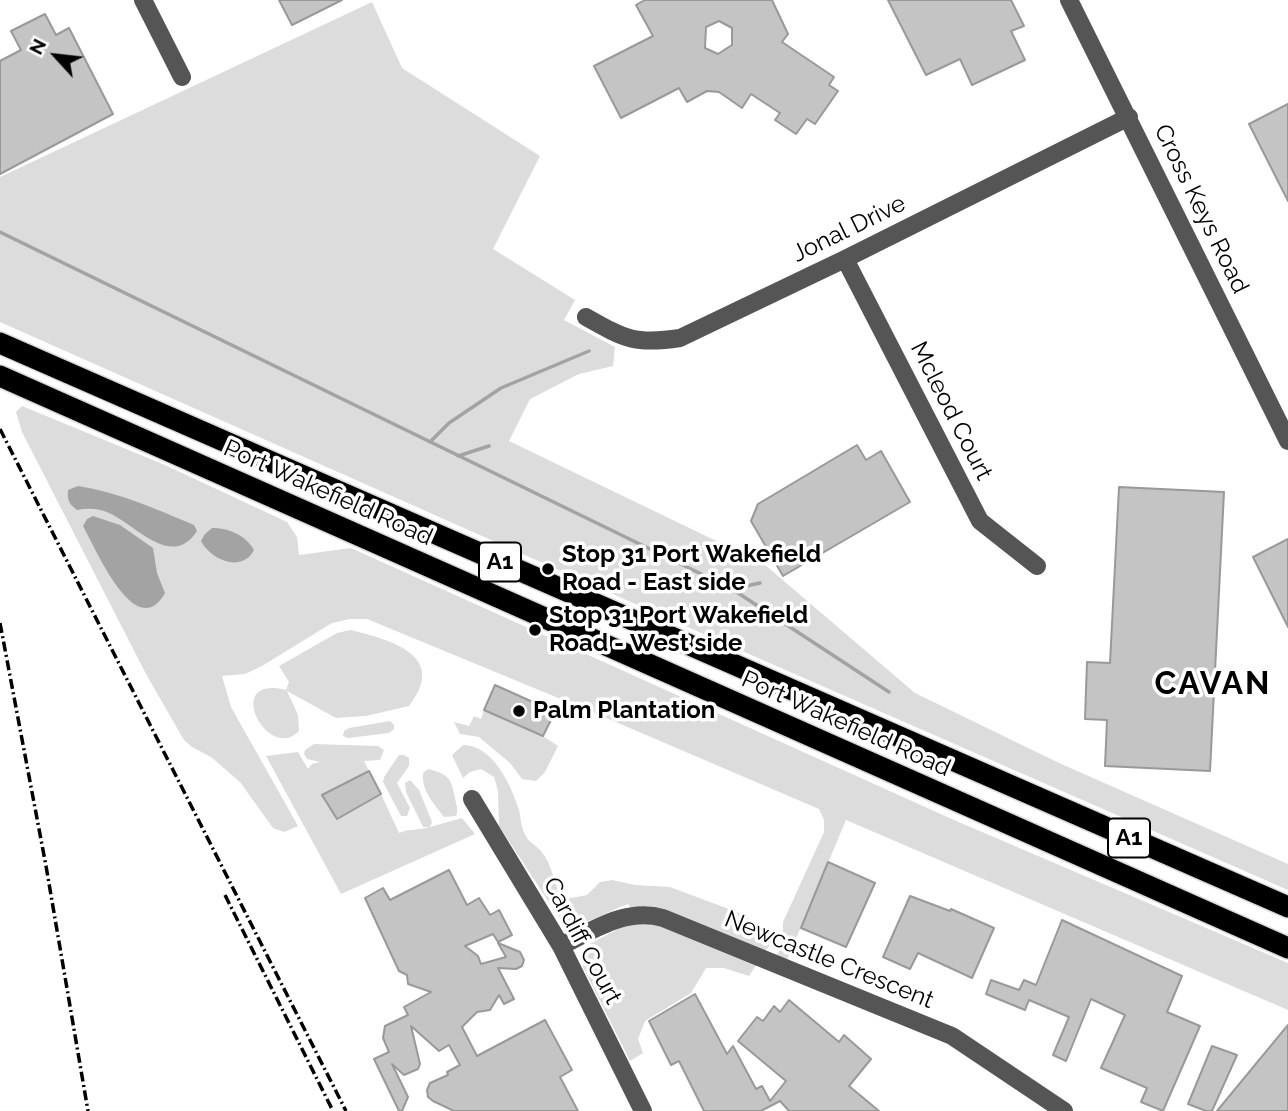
<!DOCTYPE html>
<style>
body{margin:0}
#map{position:relative;width:1288px;height:1111px;overflow:hidden;background:#fff;font-family:Raleway,sans-serif}
canvas{display:block}
.north{position:absolute;left:21px;top:21px;width:70px;height:70px;-webkit-text-stroke:5px #fff;paint-order:stroke;rotate:297deg;font-size:19px;font-weight:700;line-height:28px;text-align:center;color:#000}
.north::after{content:'';display:block;margin:auto;width:24px;height:32px;background:#000;clip-path:polygon(50% 0,100% 100%,50% 72%,0 100%)}
</style>
<div id="map">
<canvas width="1288" height="1111"></canvas>
<div class="north">N</div>
</div>
<script>
const g = document.querySelector('canvas').getContext('2d');
g.lineJoin = 'round';
function paint(path, color) {
  g.fillStyle = color;
  g.fill(path, 'evenodd');
}
function strokePath(path, color, width, dash) {
  g.strokeStyle = color;
  g.lineWidth = width;
  g.lineCap = dash ? 'butt' : 'round';
  g.setLineDash(dash || []);
  g.stroke(path);
}
function label(font, color, halo, rows, align = 'center') {
  g.font = font + ' Raleway,sans-serif';
  g.lineWidth = 7;
  g.setLineDash([]);
  g.textBaseline = 'middle';
  g.strokeStyle = halo;
  g.fillStyle = color;
  for (const [text, x, y, turn = 0] of rows) {
    g.save();
    g.translate(x, y);
    g.rotate((+turn || 0) * Math.PI / 180);
    g.textAlign = isNaN(turn) ? turn : align;
    if (halo) g.strokeText(text, 0, 0);
    g.fillText(text, 0, 0);
    g.restore();
  }
}
const green = new Path2D(`
 M372,2L402,68L540,156L493,249L575,300L564,320L615,347L613,366L579,374L530,399L509,441L764,564L915,693L1059,763L1288,864V890L660,615L0,322V177Z
 M22,406L165,465L287,522L297,537L299,555L351,548L954,820L1288,963V1010L846,820L784,967L774,963L783,942V922L824,832V820L819,809L597,714L367,619H350L332,623L262,666L245,674L222,676L231,707L298,826L284,832L273,828L240,782L211,757L192,747L184,740L146,674L22,432L16,412Z
 M351,630C390,640 449,655 409,706L366,716L336,718L287,691L298,715L299,731C268,764 221,674 286,690L289,682L279,666L337,633Z
 M484,710L543,736L558,746L545,772L536,781L522,779L510,763L479,737L460,734L454,722L469,726L474,716L481,719Z
 M390,721L394,725V729L389,733L348,738L343,736L344,731L349,728Z
 M314,744L378,746L384,750L380,760L364,761L369,771L323,795L337,819L381,794L399,833C409,828 418,831 429,827H423L406,792L405,783L410,780L419,790L432,822L430,827L462,818L475,834L341,894L266,756L298,752L308,769L312,764L320,762L307,759L304,754L305,750Z
 M463,745C493,745 511,785 519,810C521,819 521,828 526,836C529,843 536,845 541,851C552,864 553,880 560,895L571,898L587,895L600,882L612,880L635,885L670,887L742,914L768,931L769,946L749,976L724,968H706L691,993L645,1021L638,1039L643,1053L630,1061L583,967L584,952L590,944L633,921L629,904C603,911 585,933 558,916L499,826L498,791L494,777L481,769L470,772L463,778L452,755Z
 M399,755H404L409,758V766L397,783L410,808L407,816H401L383,782L384,777Z
 M428,769C449,775 451,777 455,798C456,806 459,808 456,816L444,817C434,804 421,790 423,773Z`);
const water = new Path2D(`
 M78,486C118,492 156,509 194,525L197,531C172,570 136,525 109,513C98,508 88,508 77,510C69,504 67,500 68,490Z
 M93,516L120,525L153,548L157,573L165,593C136,645 95,547 83,526L87,519Z
 M212,528C228,528 246,535 254,550C252,553 250,557 246,559C231,569 208,555 201,541L205,534Z`);
const stream = new Path2D(`
 M0,232L732,589L889,692
 M430,442L449,423L501,388L589,351
 M458,456L489,446
 M732,589L760,583`);
const building = new Path2D(`
 M279,0H342L292,25Z
 M645,0H772L788,34L782,42L834,77L829,85L838,91L815,124L807,119L796,134L775,120L780,113L751,94L742,108L719,92L707,91L687,102L679,88L621,118L594,66L653,36L636,5ZM719,21L732,28V45L718,54L705,48L706,27Z
 M888,0H1011L1024,26L1011,31L1025,60L972,85L960,59L926,75Z
 M45,14L56,35L69,28L113,114L0,174V61L21,50L11,31Z
 M1288,104V201L1249,124Z
 M857,445L866,460L881,451L910,502L783,576L751,521L758,504Z
 M1119,487L1224,492L1210,771L1105,766L1107,720L1085,719L1087,662L1110,663Z
 M1288,539V627L1253,557Z
 M495,685L555,712L543,736L484,710Z
 M369,771L381,794L337,819L322,795Z
 M828,862L875,883L846,947L801,928Z
 M449,870L467,905L479,898L490,915L499,910L512,935L498,942L493,934L465,946L478,956L481,964L506,957L498,943L520,952L524,960L522,966L516,969L498,968L514,999L504,1004L499,995L490,1010L477,1012L462,1027L477,1056L545,1020L572,1070L560,1077L578,1111H454L433,1101L428,1097L427,1090L430,1083L448,1075L447,1072L460,1065L449,1045L439,1051L411,1026L420,1064L418,1069L404,1075L392,1064L408,1097L402,1111H399L374,1059L389,1052L383,1038L385,1026L408,1015L404,1007L431,992L408,984L407,975L399,971L365,898L383,888L390,900Z
 M910,896L950,911L951,909L994,928L972,978L918,953L910,969L883,957Z
 M1062,920L1182,976L1167,1012L1200,1026L1163,1111L1141,1102L1147,1088L1101,1068L1125,1015L1091,999L1066,1061L1053,1055L1069,1017L1029,1000L1025,1010L986,994L991,980L1019,990L1024,980L1036,985Z
 M695,994L727,1054L733,1046L756,1089L762,1086L770,1101L786,1081L738,1041L757,1017L763,1021L774,1006L780,1012L789,1000L839,1042L844,1035L871,1059L849,1086L879,1111H789L780,1101L761,1111H704L679,1061L671,1065L649,1021Z
 M1288,1025V1111H1217Z
 M1212,1046L1237,1055L1212,1111H1206L1188,1104Z`);
const minor = new Path2D(`
 M143,0L182,77
 M1069,0L1288,441
 M845,259L980,521L1037,566
 M586,317C625,339 635,345 680,338L845,259L1129,117
 M472,799L561,946L643,1111
 M561,946C593,930 627,907 663,918L952,1036L1064,1111`);
const highway = new Path2D(`
 M0,343L1288,907
 M0,376L1288,948`);
const rail = new Path2D(`
 M0,429L346,1111
 M0,623L46,866L88,1111
 M225,895L333,1111`);
const markers = [
 [548,569,7,"#000"],
 [535,630,7,"#000"],
 [519,711,7,"#000"]
];
const shields = [
 [500,562,42],
 [1129,838,42]
];
const shieldNames = [
 ["A1",500,562],
 ["A1",1129,838]
];
const streetNames = [
 ["Cross Keys Road",1201,209,64],
 ["Jonal Drive",849,229,-26],
 ["Mcleod Court",951,411,63],
 ["Port Wakefield Road",328,493,24],
 ["Port Wakefield Road",846,724,24],
 ["Cardiff Court",582,941,62],
 ["Newcastle Crescent",829,960,22]
];
const poiNames = [
 ["Stop 31 Port Wakefield",562,555],
 ["Road - East side",562,583],
 ["Stop 31 Port Wakefield",549,616],
 ["Road - West side",549,644],
 ["Palm Plantation",533,711]
];
const districtNames = [
 ["CAVAN",1213,684]
];
paint(green, '#dcdcdc');
paint(water, '#a3a3a3');
strokePath(stream, '#a3a3a3', 3.5);
paint(building, '#c4c4c4');
strokePath(building, '#999', 2);
strokePath(highway, '#dbdbdb', 24);
strokePath(minor, '#555', 18);
strokePath(highway, '#000', 21);
strokePath(rail, '#000', 3.5, [10, 3.5, 2, 3.5]);
for (const [x, y, r, color] of markers) {
  const dot = new Path2D();
  dot.arc(x, y, r, 0, 2 * Math.PI);
  g.fillStyle = color;
  g.fill(dot);
  strokePath(dot, '#fff', 2.5);
}
for (const [x, y, w] of shields) {
  const box = new Path2D();
  box.roundRect(x - w / 2, y - 19.5, w, 39, 5);
  g.fillStyle = '#fff';
  g.fill(box);
  strokePath(box, '#000', 2);
}
label('bold 23px', '#000', null, shieldNames);
label('24px', '#000', '#fff', streetNames);
label('bold 24px', '#000', '#fff', poiNames, 'left');
g.letterSpacing = '2px';
label('bold 32px', '#000', '#fff', districtNames);
g.letterSpacing = '0px';
</script>
